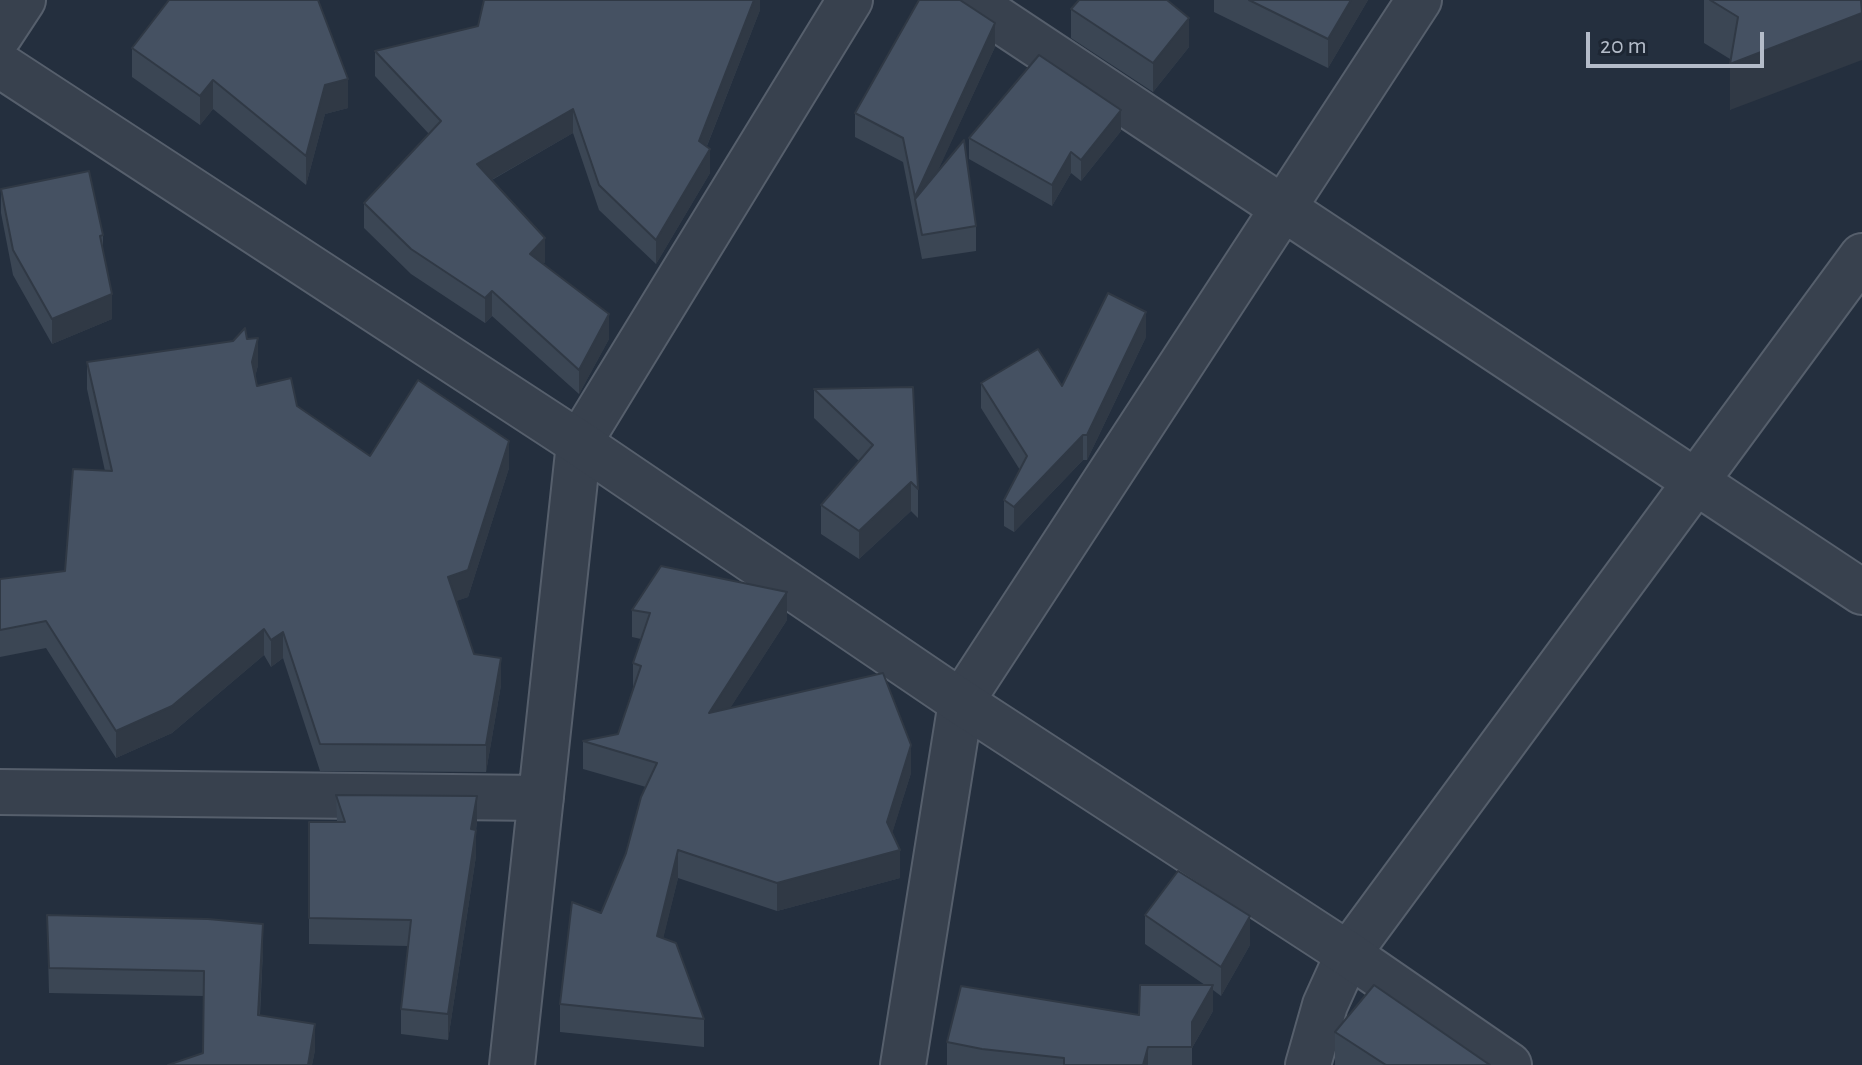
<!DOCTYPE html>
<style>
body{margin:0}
#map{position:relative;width:1862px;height:1065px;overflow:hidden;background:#242f3e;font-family:"Alegreya Sans",sans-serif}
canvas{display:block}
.scale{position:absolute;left:1586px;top:32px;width:178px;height:36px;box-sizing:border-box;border:4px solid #b4bcc9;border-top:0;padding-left:10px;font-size:24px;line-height:28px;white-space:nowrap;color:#b4bcc9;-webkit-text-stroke:6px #1d2633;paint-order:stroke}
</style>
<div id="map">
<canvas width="1862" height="1065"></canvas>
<div class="scale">20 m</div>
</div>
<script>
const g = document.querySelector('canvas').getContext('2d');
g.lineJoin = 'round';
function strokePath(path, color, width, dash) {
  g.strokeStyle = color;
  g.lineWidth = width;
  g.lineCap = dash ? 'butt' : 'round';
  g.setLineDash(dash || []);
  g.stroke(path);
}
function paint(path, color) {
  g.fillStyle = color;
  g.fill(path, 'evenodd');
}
const minor = new Path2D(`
 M969,0L1862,592
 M0,792L541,798
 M512,1065L579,443L850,0
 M903,1065L961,702L1419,0
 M1308,1065L1325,1005L1348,954L1862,256`);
const tertiary = new Path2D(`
 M0,35L23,0
 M0,65L579,443L961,702L1348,954L1509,1065`);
const wall = new Path2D(`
 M760,0V10L707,146L710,173L656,264L599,210L573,133L492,180L545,262L543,264L609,339L579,394L492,316L485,323L411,274L364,228V203L429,134L375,76V51L478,26Z
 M1214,0H1368L1328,68L1214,12Z
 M1704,0H1861L1730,110V59L1704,43Z
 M1071,9L1189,47L1153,92L1071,38Z
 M995,47L937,172L976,226V251L922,259L903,162L855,137V113Z
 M132,48L348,108L325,114L306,185L213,109L200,125L132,77Z
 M1121,131L1081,181L1071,173L1052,206L969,159V138Z
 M1,189L103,235V251L112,319L52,344L13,275L1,213Z
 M1146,337L1087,460H1083L1014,532L1004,526V500L1020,470L981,408V383L1062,386Z
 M247,339L258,365L255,377L257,386L297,406L370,456L509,468L468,597L456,601L474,654L501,685L486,772L320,771L283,658L271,667L264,655L172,733L116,758L46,648L0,657V579L65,571L105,471L87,389V362Z
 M814,389L918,489V518L911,511L859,559L821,534V505L859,461L814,418Z
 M632,610L787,620L730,708L911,773L892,833L900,878L777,911L678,878L663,938L704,1019V1047L560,1032V1004L601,913L626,853L646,787L583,769V741L618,734L633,688V663L641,639L632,637Z
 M336,795L477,822L476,830V856L448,1040L401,1034V1009L408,946L309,944V822H337Z
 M47,915L263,950L260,1015L315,1050L312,1065H168L203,1053L204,996L49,993Z
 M1145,915L1250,945L1221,996L1213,990V1011L1192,1048V1065H947V1042L1139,1015L1205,985L1145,944Z
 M1335,1032L1490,1065H1335Z`);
const shadedWall = new Path2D(`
 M754,0H760V10L699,166V141Z
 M1351,0H1368L1328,68V39Z
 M1862,13V60L1730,110V64Z
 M1189,18V47L1153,92V63Z
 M995,23V47L918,214L915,199V222V197Z
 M348,79V108L325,114L306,185V156L325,85Z
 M213,80V109L200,125V96Z
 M573,109V133L477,188V164Z
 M1121,110V131L1081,181V160Z
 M710,149V173L656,264V240Z
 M1071,152V173L1052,206V185Z
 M545,238V262L530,278V254Z
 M492,291V316L485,323V298Z
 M112,294V319L52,344V319Z
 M1146,312V337L1087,460V435Z
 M609,314V339L579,394V370Z
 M258,338V365L252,389V362Z
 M1083,435V460L1014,532V507Z
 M509,441V468L468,597L448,604V577Z
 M911,482V511L859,559V531Z
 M787,592V620L709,741V713Z
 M264,629V655L172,733L116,758V731Z
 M283,632V658L271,667V640Z
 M501,658V685L486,772V745Z
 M911,745V773L887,850V822Z
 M477,796V822L471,855V829Z
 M476,830V856L448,1040V1014Z
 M678,850V878L657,964V936Z
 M900,850V878L777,911V883Z
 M1250,916V945L1221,996V967Z
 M263,924V950L258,1040V1015Z
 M1213,985V1011L1192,1048V1065V1022Z
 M315,1024V1050L312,1065H308Z
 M1148,1047V1065H1143Z`);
const building = new Path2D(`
 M169,0H318L348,79L325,85L306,156L213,80L200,96L132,48Z
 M484,0H754L699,141L710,149L656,240L599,185L573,109L477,164L545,238L530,254L609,314L579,370L492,291L485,298L411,249L364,203L441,121L375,51L478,26Z
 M919,0H960L995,23L915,197L903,138L855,113Z
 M1079,0H1167L1189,18L1153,63L1071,9Z
 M1249,0H1351L1328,39Z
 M1710,0H1861L1862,13L1730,64L1738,17Z
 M1039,55L1121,110L1081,160L1071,152L1052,185L969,138Z
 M964,140L976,226L922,235L915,199Z
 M89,171L103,235L100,236L112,294L52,319L13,250L1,189Z
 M1108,293L1146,312L1087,435H1083L1014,507L1004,500L1027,456L981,383L1038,349L1062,386Z
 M245,328L247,339L258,338L252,362L257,386L291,378L297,406L370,456L418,380L509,441L468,570L448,577L474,654L501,658L486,745L320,744L283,632L271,640L264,629L172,706L116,731L46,621L0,630V579L65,571L73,469L112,471L87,362L233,341Z
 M913,387L918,489L911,482L859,531L821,505L873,445L814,389Z
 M661,566L787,592L709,713L883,673L911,745L887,822L900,850L777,883L678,850L657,936L676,943L704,1019L560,1004L572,902L601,913L626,853L641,797L657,763L583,741L618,734L641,666L633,663L650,613L632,610Z
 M336,795L477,796L471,829L476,830L448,1014L401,1009L411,920L309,918V822H345Z
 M1178,871L1250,916L1221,967L1145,915Z
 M47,915L208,919L263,924L258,1015L315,1024L308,1065H168L203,1053L204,971L49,968Z
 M1140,985H1213L1192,1022V1047H1148L1143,1065H1064V1058L982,1049L947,1042L961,986L1139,1015Z
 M1374,985L1490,1065H1386L1335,1032Z`);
strokePath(minor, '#565f6c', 48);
strokePath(tertiary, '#565f6c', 48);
strokePath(minor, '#38414e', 44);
strokePath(tertiary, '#38414e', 44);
paint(wall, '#3b4654');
paint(shadedWall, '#303945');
paint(building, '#455162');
strokePath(building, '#303945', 2);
</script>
